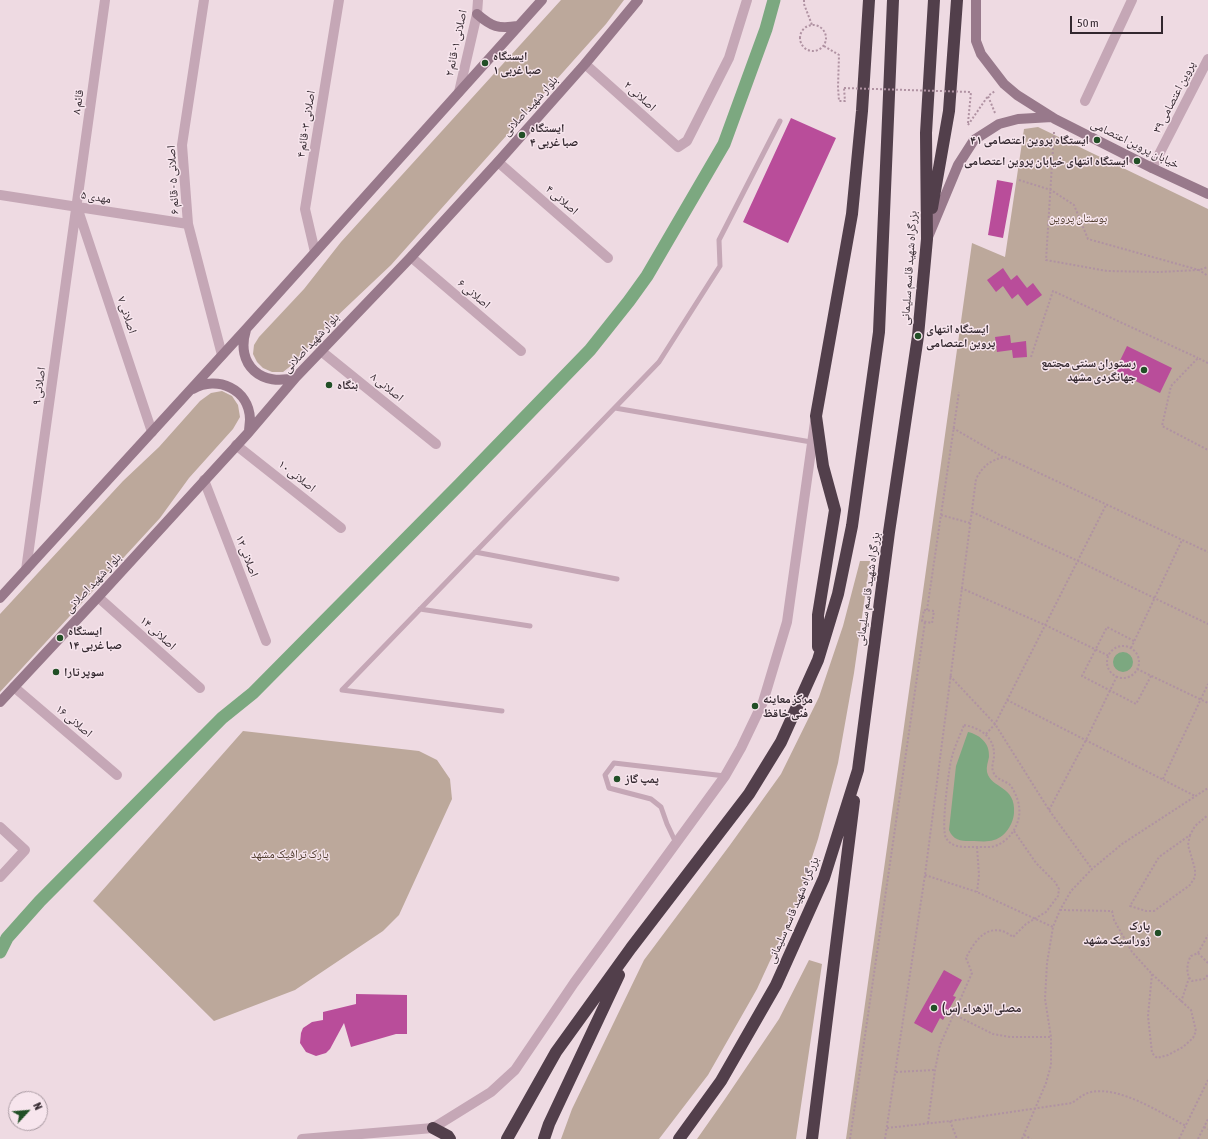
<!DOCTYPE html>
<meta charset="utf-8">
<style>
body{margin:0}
#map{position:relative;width:1208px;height:1139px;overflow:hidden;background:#eedae2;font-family:"Asap Condensed",sans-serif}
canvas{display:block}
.north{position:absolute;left:8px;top:1091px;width:40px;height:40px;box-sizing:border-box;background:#f7e5ed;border:1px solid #a899a1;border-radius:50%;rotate:64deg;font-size:11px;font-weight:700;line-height:16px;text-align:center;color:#32272e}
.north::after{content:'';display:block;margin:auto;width:14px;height:18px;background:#214f26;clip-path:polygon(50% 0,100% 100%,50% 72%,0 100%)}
.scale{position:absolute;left:1070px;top:16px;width:93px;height:18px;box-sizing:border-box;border:2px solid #32272e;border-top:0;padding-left:5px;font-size:12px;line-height:14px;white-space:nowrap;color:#32272e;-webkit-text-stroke:3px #f7e5ed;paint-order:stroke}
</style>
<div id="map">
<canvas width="1208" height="1139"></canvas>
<div class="north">N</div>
<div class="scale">50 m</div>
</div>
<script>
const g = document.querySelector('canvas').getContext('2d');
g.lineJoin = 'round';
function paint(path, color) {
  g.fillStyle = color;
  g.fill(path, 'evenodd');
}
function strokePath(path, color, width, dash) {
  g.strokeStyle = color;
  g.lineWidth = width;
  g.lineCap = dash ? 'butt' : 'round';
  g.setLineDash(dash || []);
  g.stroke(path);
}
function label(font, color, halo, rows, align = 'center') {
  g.font = font + ' "Asap Condensed","Noto Naskh Arabic",sans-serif';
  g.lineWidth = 3;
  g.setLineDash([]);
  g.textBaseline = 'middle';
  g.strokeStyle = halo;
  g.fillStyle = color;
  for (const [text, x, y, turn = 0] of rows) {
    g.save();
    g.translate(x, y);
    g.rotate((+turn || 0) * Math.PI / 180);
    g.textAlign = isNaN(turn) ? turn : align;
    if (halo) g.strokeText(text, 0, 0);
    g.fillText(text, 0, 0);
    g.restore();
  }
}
const green = new Path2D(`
 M561,0H624L606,24L391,265L335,318L292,365L283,372H272L263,368L257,362L253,354L254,345L259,337L304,289L341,242Z
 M1038,127L1208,209V1139H846L972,243L1005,257L1024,129Z
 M222,391L232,396L238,405L240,417L233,429L189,478L160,518L0,692V614L123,481L159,447L200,401L211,393Z
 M860,561H870L854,673L838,763L818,839L798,900L757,989L708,1075L659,1139H561L572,1109L644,960L730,845L781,774L819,697L843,626Z
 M243,731L419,751L437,760L450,779L452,799L399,915L383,931L295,990L214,1021L93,901Z
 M809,960L822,964L796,1139H697L725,1099L779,1019Z`);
const water = new Path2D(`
 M1113 662a10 10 0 1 1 20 0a10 10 0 1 1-20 0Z
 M968,732C980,735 990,743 989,757C988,762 986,767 987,772C991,789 1016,785 1014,813C1013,826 1003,840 989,841C984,842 979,841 974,841C963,841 954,842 949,830L956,766Z`);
const canal = new Path2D(`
 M0,952L7,938L40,901L222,718L253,693L460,484L590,350L629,301L647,276L724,144L766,29L774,0`);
const building = new Path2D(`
 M791,118L836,138L788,243L743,222Z
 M997,180L1013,183L1003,238L988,235Z
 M1003,268L1011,280L1017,275L1027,288L1033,283L1042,295L1027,306L1018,294L1012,299L1003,286L996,292L987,280Z
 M1010,335L1011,343L1026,341L1027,357L1013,358L1012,350L997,352L995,337Z
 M1127,346L1172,368L1160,393L1115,371Z
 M944,970L962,980L953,996L956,997L943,1020L940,1018L932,1033L914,1023Z
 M356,994L407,995V1034H396L351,1047L344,1023L330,1049L326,1053L316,1056L306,1052L300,1043L301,1033L303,1028L312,1022L323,1020V1012L356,1004Z`);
const path = new Path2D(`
 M804,0V4L812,25
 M800 38a13 13 0 1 1 26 0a13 13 0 1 1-26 0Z
 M824,46L839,55L838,87L839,101H845L844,88
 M995,113L988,96L995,91
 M968,123L971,92
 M968,125L988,96
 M1054,132L1046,260L1107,271L1159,272L1199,270L1208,267
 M1019,180L1051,190L1074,205L1088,239L1199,270L1208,276
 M1031,357L1053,291L1198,358
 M1208,363L1198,358L1171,386L1162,426L1208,450
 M953,428L1003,457
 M972,512L1078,561L1208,624
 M941,515L970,523
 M961,588L1045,625L1109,656
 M924,610L934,611L932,623L922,621Z
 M927,610L959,392
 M1134,641L1107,627L1082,676L1136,704L1151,676
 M1107 662a16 16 0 1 1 32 0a16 16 0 1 1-32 0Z
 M1131,648L1182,540
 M1137,669L1208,703
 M950,676L995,724L1049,810L1092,869
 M1007,700L1195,796
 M964,725C980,728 995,737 994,756C994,761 991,766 993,771C995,779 1003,780 1009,784C1014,789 1018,799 1019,806C1022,823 1009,844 991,847C985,847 979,847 973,847C963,847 952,848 946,838C941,829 948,778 950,766C952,752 959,738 964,725Z
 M986,734L995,724L1106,505
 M1163,779L1208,684
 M1049,810L1086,740L1117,676
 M1190,835L1188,845L1195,869V877L1190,885L1154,911H1146L1130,906L1159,857L1190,835L1195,826L1208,815
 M977,847L979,875L977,892
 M925,875L977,892L1053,927
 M1060,910L1112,911L1114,920L1132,952L1152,974L1191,1010L1196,1031L1193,1038L1183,1047L1168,1055L1157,1058L1152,1053L1148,1016L1152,974
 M1198,953L1208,935
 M1208,963L1198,953L1191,956C1187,962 1185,975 1192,981L1204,979L1208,975
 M1181,1002L1189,978
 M953,1014L993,1034L1010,1037H1051
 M896,1072L934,1070
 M950,1121L957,1139
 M928,1123L935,1070L940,1045L972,973L966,958C973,944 984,926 1002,931C1006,932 1010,935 1013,937L1026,924L1046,912L1058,896L1059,889L1055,882L1036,863L1014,831
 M1204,1127L1208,1129
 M887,1128L950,1121L1072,1103C1078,1099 1083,1094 1091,1092C1120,1086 1161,1113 1186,1126
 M1024,1135L1031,1139
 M850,1139L925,622
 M885,1139L925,875L976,479C983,466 990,460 1005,457L1208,552
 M1022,1139L1046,1083L1051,1065V1037L1045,999L1047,963L1053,927L1060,910L1071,891L1092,869L1122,844L1208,788
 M1179,1139L1208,1080
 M1198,1139L1208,1119`);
const lane = new Path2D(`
 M615,408L811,442
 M475,552L617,579
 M420,609L530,626
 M502,711L342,690L659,362L720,266L719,240L780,121
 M676,843L667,824L661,807L651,799L609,788L605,775L614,763L725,776`);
const street = new Path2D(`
 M204,0L182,145L188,224L222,355
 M585,64L678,147L687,141L729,58L747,0
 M459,92L477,14L478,0
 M1085,101L1132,0
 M498,162L608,258
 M1152,168L1208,59
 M0,195L188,224
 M78,210L152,432
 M315,252L305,209L339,0
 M411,257L521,351
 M321,351L436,444
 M236,445L341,528
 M204,480L266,641
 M26,570L105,0
 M98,597L200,688
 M14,687L117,775
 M0,827L25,850L0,877
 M302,1139L433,1128L491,1092L515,1070L574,983L725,776L741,748L763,702L787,622L815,422`);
const secondary = new Path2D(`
 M976,0V41L981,54L1004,84L1017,95L1055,119L1152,168L1208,194
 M477,14C492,27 498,29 518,26
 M928,237L958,165L974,140L999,124L1018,119L1052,117
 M246,330C235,365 262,388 296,377
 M193,389C217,375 249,389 250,419C250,423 249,428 249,432
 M0,598L247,328L542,0
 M0,702L98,597L249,432L296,377L411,257L498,162L585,64L638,0`);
const highway = new Path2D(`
 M932,208L949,111L957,0
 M818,647V615L835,510L823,466L816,416L852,214L862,111L869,0
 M433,1128L448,1136L450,1139
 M507,1139L556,1052L631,948L749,794L781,742L818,660L838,594L852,526L879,332L893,0
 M544,1139L549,1124L619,975
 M679,1139L721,1081L776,985L824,878L858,770L889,532L918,336L927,239L926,133L934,0
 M812,1139L854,801`);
const pathBridge = new Path2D(`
 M844,88L971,92`);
const markers = [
 [485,63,4,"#214f26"],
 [522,135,4,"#214f26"],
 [1097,140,4,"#214f26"],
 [1137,161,4,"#214f26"],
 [918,336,4,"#214f26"],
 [1144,370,4,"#214f26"],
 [329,385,4,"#214f26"],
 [60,638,4,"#214f26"],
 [56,672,4,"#214f26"],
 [755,706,4,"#214f26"],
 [617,779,4,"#214f26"],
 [1158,933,4,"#214f26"],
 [934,1008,4,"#214f26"]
];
const streetNames = [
 ["اصلانی ۱- قائم ۲",456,43,-78],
 ["اصلانی ۲",640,96,42],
 ["پروین اعتصامی ۳۹",1174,97,-63],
 ["قائم ۸",78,102,-82],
 ["بلوار شهید اصلانی",530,106,-48],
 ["اصلانی ۳- قائم ۴",306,124,-81],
 ["خیابان پروین اعتصامی",1135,144,26],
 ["اصلانی ۵ - قائم ۶",173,180,-93],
 ["مهدی ۵",96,197,9],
 ["اصلانی ۴",562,200,41],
 ["بزرگراه شهید قاسم سلیمانی",909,268,-86],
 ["اصلانی ۶",474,294,40],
 ["اصلانی ۷",127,315,72],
 ["بلوار شهید اصلانی",311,343,-47],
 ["اصلانی ۹",39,386,-82],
 ["اصلانی ۸",387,387,39],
 ["اصلانی ۱۰",297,476,38],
 ["اصلانی ۱۲",247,556,69],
 ["بلوار شهید اصلانی",93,583,-47],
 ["بزرگراه شهید قاسم سلیمانی",868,589,-82],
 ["اصلانی ۱۴",158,633,42],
 ["اصلانی ۱۶",74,721,40],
 ["بزرگراه شهید قاسم سلیمانی",793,910,-67]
];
const poiNames = [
 ["ایستگاه",493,56],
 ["صبا غربی ۱",493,70],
 ["ایستگاه",530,128],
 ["صبا غربی ۴",530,142],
 ["ایستگاه پروین اعتصامی ۴۱",1089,140,"right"],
 ["ایستگاه انتهای خیابان پروین اعتصامی",1129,161,"right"],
 ["ایستگاه انتهای",926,329],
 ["پروین اعتصامی",926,343],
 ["رستوران سنتی مجتمع",1136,363,"right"],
 ["جهانگردی مشهد",1136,377,"right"],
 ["بنگاه",337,385],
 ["ایستگاه",68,631],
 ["صبا غربی ۱۴",68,645],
 ["سوپر تارا",64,672],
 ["مرکز معاینه",763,699],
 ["فنی خاقظ",763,713],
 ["پمپ گاز",625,779],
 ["پارک",1150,926,"right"],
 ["ژوراسیک مشهد",1150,940,"right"],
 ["مصلی الزهراء (س)",942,1008]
];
const parkNames = [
 ["بوستان پروین",1078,218],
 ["پارک ترافیک مشهد",290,854]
];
paint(green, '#bca89b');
paint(water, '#7ca880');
strokePath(canal, '#7ca880', 13);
paint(building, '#b94d9a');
strokePath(path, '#b092a2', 2, [2, 2]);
strokePath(lane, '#c5a7b6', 5);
strokePath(street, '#c5a7b6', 10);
strokePath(secondary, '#98798b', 10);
strokePath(highway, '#523f4b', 12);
strokePath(pathBridge, '#b092a2', 2, [2, 2]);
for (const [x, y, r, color] of markers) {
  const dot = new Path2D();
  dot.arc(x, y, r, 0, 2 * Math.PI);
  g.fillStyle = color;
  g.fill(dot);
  strokePath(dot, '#f7e5ed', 1.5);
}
label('12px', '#32272e', '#f7e5ed', streetNames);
label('bold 12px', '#32272e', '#f7e5ed', poiNames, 'left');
label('12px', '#4e3b2d', '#f7e5ed', parkNames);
</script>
